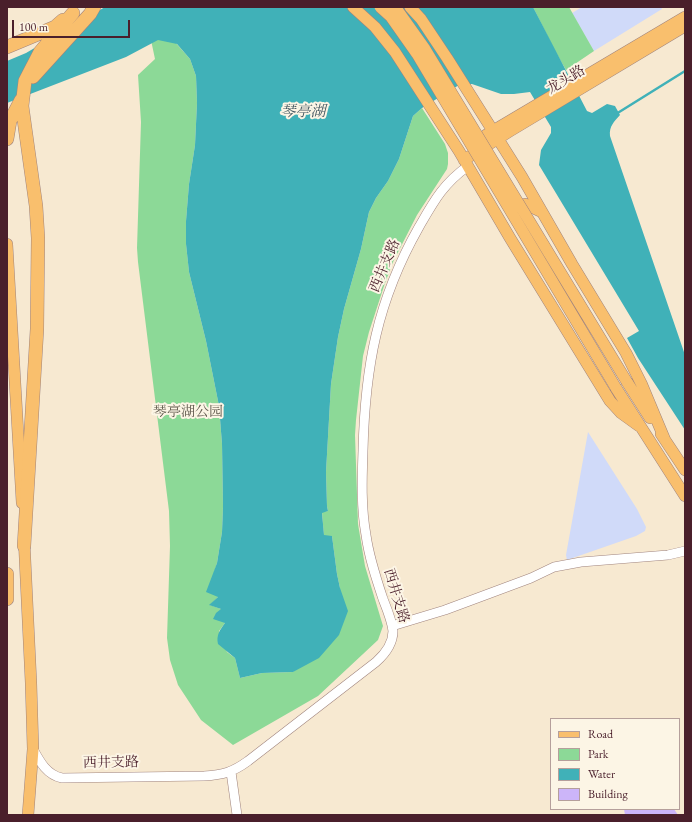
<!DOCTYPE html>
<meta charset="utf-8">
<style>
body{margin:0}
#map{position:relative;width:692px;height:822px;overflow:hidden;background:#f7e9d1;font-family:"EB Garamond",serif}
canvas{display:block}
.frame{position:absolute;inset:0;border:8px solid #4a1f2b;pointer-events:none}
.legend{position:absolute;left:550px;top:718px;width:130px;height:92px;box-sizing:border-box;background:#fcf5e5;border:1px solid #b59f9b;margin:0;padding:5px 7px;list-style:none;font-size:12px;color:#4a1f2b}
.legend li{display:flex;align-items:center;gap:8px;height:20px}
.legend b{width:20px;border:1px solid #b59f9b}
.scale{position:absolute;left:12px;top:20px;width:118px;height:18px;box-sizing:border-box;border:2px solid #4a1f2b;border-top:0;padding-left:5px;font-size:12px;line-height:14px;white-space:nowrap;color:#4a1f2b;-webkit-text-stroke:3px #fcf5e5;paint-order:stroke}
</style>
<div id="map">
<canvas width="692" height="822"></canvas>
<div class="frame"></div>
<ul class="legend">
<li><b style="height:5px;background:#f9bf6d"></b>Road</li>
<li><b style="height:11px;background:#8cd997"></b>Park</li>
<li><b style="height:11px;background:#40b1b8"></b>Water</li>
<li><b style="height:11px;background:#ccb5f9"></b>Building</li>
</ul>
<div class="scale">100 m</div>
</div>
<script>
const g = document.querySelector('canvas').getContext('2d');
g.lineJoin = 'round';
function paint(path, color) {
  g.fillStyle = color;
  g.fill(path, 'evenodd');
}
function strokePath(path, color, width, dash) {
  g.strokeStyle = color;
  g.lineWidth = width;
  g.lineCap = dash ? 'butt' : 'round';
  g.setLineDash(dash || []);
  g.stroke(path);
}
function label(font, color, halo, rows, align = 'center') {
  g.font = font + ' "EB Garamond","Noto Serif SC",serif';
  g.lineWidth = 4;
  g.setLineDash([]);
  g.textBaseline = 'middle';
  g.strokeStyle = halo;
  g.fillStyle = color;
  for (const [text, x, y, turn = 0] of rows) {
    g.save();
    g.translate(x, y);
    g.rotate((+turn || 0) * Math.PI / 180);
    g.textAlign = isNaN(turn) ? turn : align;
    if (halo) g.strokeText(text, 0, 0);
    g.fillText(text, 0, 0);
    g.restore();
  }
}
const built = new Path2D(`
 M582,7H661L662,9L594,51L572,13Z
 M588,432L637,509L646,527L645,531L636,536L567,560L566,555Z`);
const green = new Path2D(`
 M144,7L190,59L196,76L197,103L195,145L189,184L186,221V244L189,272L206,341L219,406L222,444L223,507L222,532L217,563L213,576L218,597L210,605L221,609L225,623L219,631L227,652L235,658L240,678L262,673L293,672L340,588L337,574L332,536H324L322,512L328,511L327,506L326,472L331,384L338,337L344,309L361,249L369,212L376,198L388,181L399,159L413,116L422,108L445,144L448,153V164L447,169L417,215L393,262L385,283L369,332L363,356L356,420L355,435L358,524L365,566L383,626L378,640L318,696L233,745L201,720L178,685L170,660L167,638L170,546L169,511L138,262L137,248L141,122L138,75L155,59Z
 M533,7H569L594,51L566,70L554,49Z`);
const water = new Path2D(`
 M105,7H533L587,111L592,113L607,104L615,106L620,115C614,122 609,126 610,136L685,355V430L638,358L627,338L639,331L539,165L541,150L551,133V127L530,92L514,94H501L472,84L459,85L422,108L413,116L399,159L388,181L376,198L369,212L361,249L344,309L338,337L331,384L326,472L327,506L328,511L322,513L324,535L332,536L337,574L340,588L348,611L339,635L319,658L293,672L262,673L240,678L235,658L218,644C216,635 220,630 225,623L213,619L216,613L221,609L209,605L218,597L206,592L217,563L222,532L223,507L222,444L219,406L206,341L189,272L186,244V221L189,184L195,145L197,103L196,76L190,59L177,44L158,40L126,57L7,103V61L26,53Z`);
const stream = new Path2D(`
 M616,114L685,71`);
const building = new Path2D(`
 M624,809H674L678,815H625Z`);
const minor = new Path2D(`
 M392,626L445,610L531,578L554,567L581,562L668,555L685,551
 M33,749C40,762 47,775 62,778L204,776C223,775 233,772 248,761L376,662C385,654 393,644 393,631C392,621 387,609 383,599C376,578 369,557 366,535C361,507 362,479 363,451C365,367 377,301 419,227C434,201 443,184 468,166
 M231,772L237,815`);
const major = new Path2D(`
 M353,7L375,27L395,52L459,151L510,238L610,401L621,413L639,426
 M410,7L421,19L447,58L522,177L572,264L626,353L642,385L665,440
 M486,135L685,17
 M464,160L510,131L685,26
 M513,212L515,208L525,204L542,212
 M7,244L22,503
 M627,382L650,418
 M616,388L685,496
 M661,434L685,470
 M24,538L31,683L33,749L28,815`);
const highway = new Path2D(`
 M7,47L55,27L63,20
 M33,77L90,14L94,7
 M7,139L10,121L21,100
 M24,546L37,329L38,238L36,206L22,106L25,81L40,52L73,13
 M7,574V599`);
const majorBridge = new Path2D(`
 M380,7L391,17L417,54L616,388
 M393,7L398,11L425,49L627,382`);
const streetNames = [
 ["龙头路",566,80,-31],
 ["西井支路",385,266,-67],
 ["西井支路",396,596,73],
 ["西井支路",111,763,-1]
];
const parkNames = [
 ["琴亭湖公园",188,412]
];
const waterNames = [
 ["琴亭湖",303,112]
];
paint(built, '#d0daf9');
paint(green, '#8cd997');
paint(water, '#40b1b8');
strokePath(stream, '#40b1b8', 2.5);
paint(building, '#ccb5f9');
strokePath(minor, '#a0847e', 10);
strokePath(major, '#a0847e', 12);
strokePath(highway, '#a0847e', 14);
strokePath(minor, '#fff', 9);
strokePath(major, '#f9bf6d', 11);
strokePath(highway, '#f9bf6d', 13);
strokePath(majorBridge, '#a0847e', 12, []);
strokePath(majorBridge, '#f9bf6d', 11);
label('14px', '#4a1f2b', '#fcf5e5', streetNames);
label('14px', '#5e574b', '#fcf5e5', parkNames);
label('italic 15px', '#465963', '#fcf5e5', waterNames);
</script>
